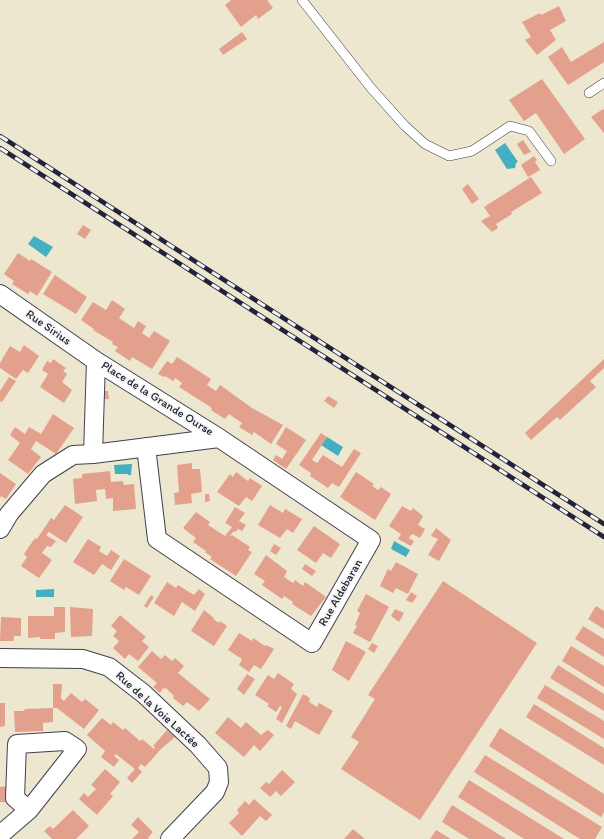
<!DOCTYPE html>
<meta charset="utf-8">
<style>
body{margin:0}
canvas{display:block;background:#ece7ce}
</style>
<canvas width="604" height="839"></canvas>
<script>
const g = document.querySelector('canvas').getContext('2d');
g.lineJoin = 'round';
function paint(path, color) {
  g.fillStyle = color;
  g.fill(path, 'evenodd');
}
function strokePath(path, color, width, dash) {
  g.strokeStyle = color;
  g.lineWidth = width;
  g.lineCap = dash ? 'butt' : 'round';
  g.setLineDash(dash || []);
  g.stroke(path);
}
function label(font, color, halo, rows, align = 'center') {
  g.font = font + ' Itim,sans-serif';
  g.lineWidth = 4;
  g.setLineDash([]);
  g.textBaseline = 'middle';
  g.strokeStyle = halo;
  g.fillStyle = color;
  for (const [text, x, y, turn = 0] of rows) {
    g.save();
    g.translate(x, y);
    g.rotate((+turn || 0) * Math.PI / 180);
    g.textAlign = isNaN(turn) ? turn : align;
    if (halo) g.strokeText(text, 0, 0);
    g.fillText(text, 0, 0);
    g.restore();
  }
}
const water = new Path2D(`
 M505,143L518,162L516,163L515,168L507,169L495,150Z
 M34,236L53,247L46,257L28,244Z
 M327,437L343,447L338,456L321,445Z
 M132,464L131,475H128V474H115L114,465Z
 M394,541L410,550L406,557L391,549Z
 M54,589V597H36V590Z`);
const building = new Path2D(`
 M231,0H267L273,8L258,19L256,15L241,27L225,5Z
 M559,6L566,21L550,30L556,40L537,55L525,40L531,37L522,22L540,13L541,15Z
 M242,32L247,39L223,55L219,49Z
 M604,42V62L568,85L548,57L562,47L571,62Z
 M542,79L585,139L564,154L536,113L524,121L509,100Z
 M603,109L604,110V133L591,117Z
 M523,140L531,152L524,155L517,144Z
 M534,156L537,160L535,162L540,170L528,177L521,165Z
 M531,177L542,193L511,212L512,214L496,224L498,228L492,232L481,221L490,216L484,207Z
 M468,184L479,199L472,204L462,189Z
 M83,225L91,230L85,239L77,234Z
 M18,253L30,261L31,259L52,272L37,296L30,291L28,294L12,284L14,281L4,274Z
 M55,275L87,297L76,314L43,294Z
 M112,300L125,309L119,318L134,328L138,321L146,326L142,333L149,338L154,331L170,341L152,369L132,357L130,361L115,351L118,347L112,344L113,342L93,330L94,329L81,320L93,302L106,310Z
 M24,345L39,356L28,373L23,370L16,379L0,368V363L10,346L20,352Z
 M177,357L211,379L207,385L216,391L220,385L252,408L283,425L271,444L254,432L252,435L239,427L242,423L229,414L225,419L211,410L212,408L179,387L182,383L175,378L173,381L165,376L164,377L158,374L167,361L172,364Z
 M53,359L66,368L63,371L67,374L62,382L72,390L64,403L40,387L48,374L42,370L47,361L51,363Z
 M604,359V368L590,381L596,387L560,420L557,417L531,440L525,433Z
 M9,377L16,381L2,402L0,401V391Z
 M103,391H108L109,399H103Z
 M328,396L338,402L334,408L324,401Z
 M53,414L74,428L56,454L36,441L31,449L41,457L28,474L8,460L20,443L10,435L15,427L25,434L29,427L41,434Z
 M286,427L306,440L286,469L273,460L276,455L282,459L287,451L276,444Z
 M321,433L327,437L312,460L317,463L323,455L342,467L354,449L361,453L339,487L332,483L328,488L310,476L311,473L299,465Z
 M192,463V469H200L202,492L191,494L192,503L175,505L174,493L179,492L177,465Z
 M110,471L111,482L123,481L124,485L134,484L136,509L113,511V498L106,499L105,489L96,490L97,501L75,504L73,479L82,478V474Z
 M236,472L248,481L250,478L262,486L252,501L246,497L239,506L217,492L230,474L233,477Z
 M356,472L374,484L372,486L378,490L381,487L391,494L375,520L340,497Z
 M0,473L16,484L6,499L1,496L0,498Z
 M205,494H209L210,501L205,502Z
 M65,505L83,517L66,543L49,532L46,535L56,541L51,547L47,546L42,553L52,560L39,578L21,566L27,557L24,554L35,538L37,539L51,518L54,520Z
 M270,505L283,513L285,509L302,519L293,533L287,529L280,538L258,525Z
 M402,506L411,511L413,508L423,516L418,525L425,529L420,538L412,534L409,538L414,541L411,546L398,539L401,534L389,526Z
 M235,507L245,513L239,521L246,525L242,531L238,529L236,532L234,531L229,537L232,535L250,547L248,550L252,552L236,576L210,559L212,557L205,552L206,551L193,542L196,538L183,528L196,512L210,522L208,525L225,536L232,527L225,523Z
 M314,526L340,544L331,558L323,553L316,563L297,550Z
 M436,528L451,540L439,561L428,555L438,539L431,536Z
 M88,539L101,547L99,551L107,556L111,550L120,556L111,570L102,564L94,575L73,562Z
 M274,544L281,548L276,555L270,551Z
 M266,555L287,571L284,577L293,583L295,580L303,586L305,582L326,597L311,616L292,604L293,602L284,596L282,599L262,585L265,581L254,574Z
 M124,559L151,576L139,595L126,587L124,590L110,581Z
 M396,562L418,574L408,594L396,588L393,593L380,586L388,569L391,571Z
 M305,564L316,571L312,576L302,569Z
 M443,581L537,643L420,820L341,769L359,742L351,737L375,699L368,695Z
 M167,582L176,588L178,585L194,595L199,589L205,594L195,611L182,602L174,616L154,603Z
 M411,592L417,596L412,603L406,600Z
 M366,594L389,607L370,642L353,633L357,626L355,625L360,613L357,611Z
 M151,595L154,597L147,608L144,606Z
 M596,606L604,611V629L588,619Z
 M54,607H65V632L55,633V639H40V637L28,638V616H54Z
 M70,607L93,609L92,636L71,637Z
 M395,609L404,613L399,622L391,616Z
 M204,610L214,618L213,619L219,623L220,621L227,626L214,646L191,631Z
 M120,615L146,637L142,641L149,647L138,661L129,654L125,659L113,648L119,641L113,636L117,631L111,626Z
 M1,617L21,618V636H14V641H0Z
 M583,626L604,639V657L575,639Z
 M239,633L252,641L253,638L265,646L266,645L274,649L261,669L254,665L249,672L239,665L242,659L228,650Z
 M346,641L366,652L349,681L332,670Z
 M372,643L378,646L374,653L368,649Z
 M571,646L604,666V687L562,661Z
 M152,651L161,659L165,655L172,661L175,658L184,666L178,673L210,699L199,711L187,702L183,706L173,698L174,696L166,688L165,689L163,688L160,693L153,687L157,683L138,667Z
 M558,665L604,694V711L550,678Z
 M278,673L294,684L291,689L297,694L282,723L276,719L282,707L280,706L276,712L267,706L269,704L255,695L268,675L274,679Z
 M247,674L255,679L244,695L237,689Z
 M53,684H62L61,698L64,701L71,693L82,702L85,699L99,710L84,729L57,708H53V722L43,723V731L15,732L14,711H24L25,709L53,708Z
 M545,685L604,721V739L537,698Z
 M303,694L310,698L309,702L317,707L319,703L333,711L319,735L295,721L291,729L286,726Z
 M0,703H5V726L0,727Z
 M534,704L604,748V765L526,717Z
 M228,717L241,728L246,722L261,735L268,730L274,735L260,751L254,745L244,757L215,733Z
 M102,718L111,725L113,722L123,730L125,728L140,741L142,739L154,749L155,747L153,746L167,730L175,737L161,749L145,767L141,764L138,768L142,772L132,783L127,778L135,769L116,754L114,756L119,760L114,767L101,757L105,751L87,735Z
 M500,728L604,794V812L601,817L489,746Z
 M485,755L602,827L595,839H580L474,772Z
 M105,769L120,782L110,794L113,796L97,815L79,799L84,793L88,797L96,789L91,785Z
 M282,770L295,782L281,796L276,791L270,797L260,788L266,782L269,784Z
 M469,780L564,839H524L458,797Z
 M8,786V802H0V787Z
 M254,799L272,815L266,821L260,816L242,836L229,823L239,813L237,810L245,801L249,805Z
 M452,805L506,839H469L442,822Z
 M73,810L89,826L76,839H52L44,831L50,826L53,829Z
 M138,817L153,832L148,838L149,839H132L139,832L131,825Z
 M353,829L365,839H344Z
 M436,830L451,839H430Z`);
const service = new Path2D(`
 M302,0L371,88L405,126L425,144L449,156L472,151L510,126L529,131L551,161
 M589,93L604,83`);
const minor = new Path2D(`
 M0,294L96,361L219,438L93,454L96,361
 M146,447L157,539L312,643L371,540L219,438
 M0,529L9,514L43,474L73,455L93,454
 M0,658L83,659L109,667L144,694L198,745L218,768L219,782L215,792L170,839
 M0,835L29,810L77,749L65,741L17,744L15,798L29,810`);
const rail = new Path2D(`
 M0,136L604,524
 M0,148L604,537`);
const streetNames = [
 ["Rue Sirius",48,328,35],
 ["Place de la Grande Ourse",157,399,32],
 ["Rue Aldebaran",341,593,-60],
 ["Rue de la Voie Lactée",157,710,42]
];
paint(water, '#43afc1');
paint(building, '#e3a08d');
strokePath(service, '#404051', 10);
strokePath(minor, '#404051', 20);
strokePath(service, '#fff', 9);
strokePath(minor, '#fff', 18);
strokePath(rail, '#22223b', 4.5);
strokePath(rail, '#f6f6f2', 3, [9]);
label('12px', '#22223b', '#f6f6f2', streetNames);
</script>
